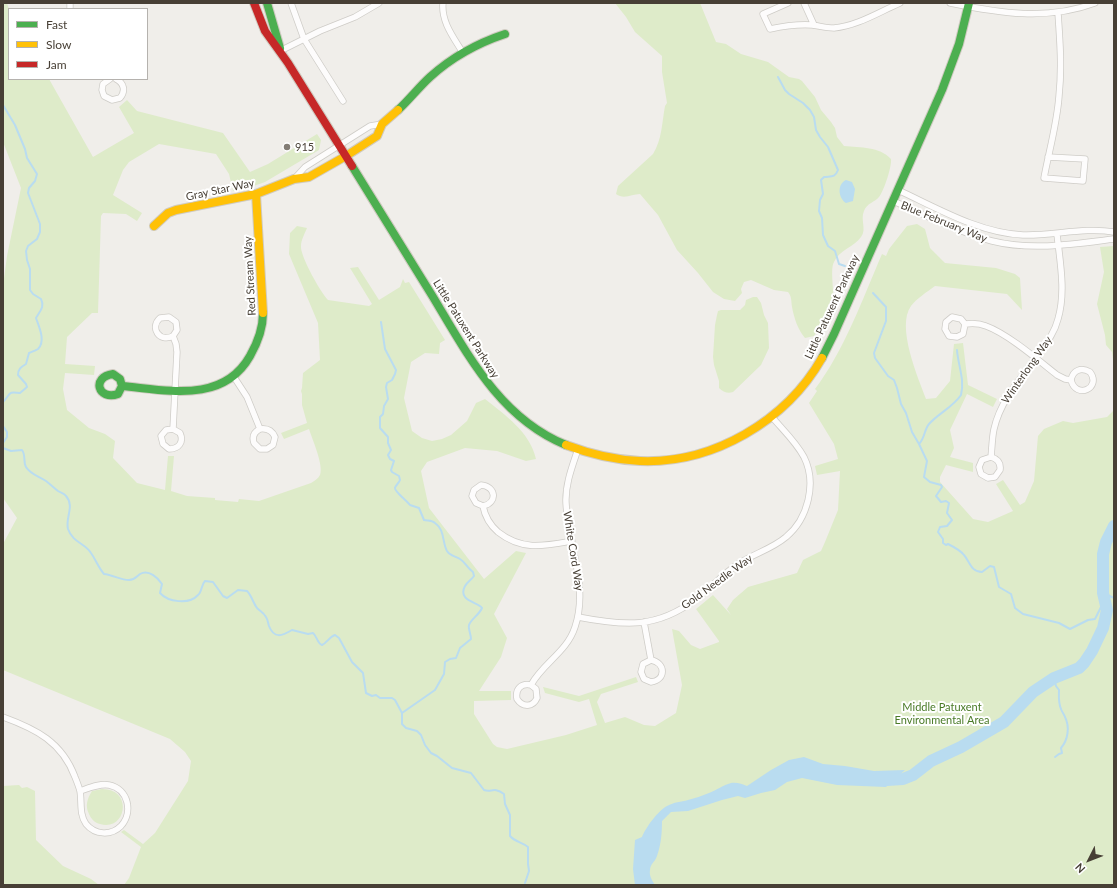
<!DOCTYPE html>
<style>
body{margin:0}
#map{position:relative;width:1117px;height:888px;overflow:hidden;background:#f0eeea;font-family:Lato,sans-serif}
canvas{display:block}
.frame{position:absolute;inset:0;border:4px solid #473f35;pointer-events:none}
.legend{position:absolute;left:8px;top:8px;width:140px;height:72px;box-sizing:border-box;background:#fff;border:1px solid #b5b2ae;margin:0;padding:5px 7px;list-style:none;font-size:12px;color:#473f35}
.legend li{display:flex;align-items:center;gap:8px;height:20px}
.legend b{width:20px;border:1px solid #b5b2ae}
.north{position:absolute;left:1069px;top:840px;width:40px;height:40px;-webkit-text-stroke:3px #fff;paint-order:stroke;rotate:228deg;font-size:11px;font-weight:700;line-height:16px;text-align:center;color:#473f35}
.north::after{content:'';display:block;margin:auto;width:14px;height:18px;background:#473f35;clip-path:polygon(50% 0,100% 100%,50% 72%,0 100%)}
</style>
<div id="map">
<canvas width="1117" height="888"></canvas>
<div class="frame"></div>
<ul class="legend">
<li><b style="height:5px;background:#4caf50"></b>Fast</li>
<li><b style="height:5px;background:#ffc107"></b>Slow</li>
<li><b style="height:5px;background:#c62828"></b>Jam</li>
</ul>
<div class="north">N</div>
</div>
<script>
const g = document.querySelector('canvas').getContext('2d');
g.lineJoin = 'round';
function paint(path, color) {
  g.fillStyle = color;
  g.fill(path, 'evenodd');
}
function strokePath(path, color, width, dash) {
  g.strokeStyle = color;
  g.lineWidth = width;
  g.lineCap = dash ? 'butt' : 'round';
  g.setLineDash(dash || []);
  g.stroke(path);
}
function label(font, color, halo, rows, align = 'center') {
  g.font = font + ' Lato,sans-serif';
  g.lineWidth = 4;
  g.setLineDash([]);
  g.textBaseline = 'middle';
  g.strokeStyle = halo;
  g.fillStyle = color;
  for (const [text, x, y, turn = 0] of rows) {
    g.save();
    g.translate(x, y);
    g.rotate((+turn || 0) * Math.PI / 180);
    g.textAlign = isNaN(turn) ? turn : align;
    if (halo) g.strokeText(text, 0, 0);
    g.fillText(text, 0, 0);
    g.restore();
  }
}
const green = new Path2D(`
 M3,3H7L9,9V79H49L93,157L134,133L119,107L127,100L137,111L223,133L250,172L268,164L317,134L321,140L319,150L265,182L248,188L233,191L229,174L216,154L159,144L129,162L123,170L113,195L142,213L137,221L126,214L103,213L101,216L98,313H92L67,337L65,364L95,366L94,375L65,373L63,389L67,410L89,428L105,434L115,441L113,458L137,483L165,490L168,456H174L171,491L187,496L215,498V500L238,502L239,499L259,501L311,483C314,481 318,479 320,475C324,465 312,439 309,429L284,439L281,433L307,423L302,405V394L301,391L302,388L303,373L320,360L318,323L289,254L290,233L297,226L307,228C305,233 301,240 301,246C300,256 321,293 328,300L369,306L372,304L350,268L358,267L379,300L400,287L403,279L405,283L409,282L445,340L440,343L439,354L425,353L411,362L404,398L412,431L422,438L432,441L442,439L451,435L467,421L476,403L485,399C505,415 530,432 536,459L526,461L497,451L465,448L427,462L421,471L429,508L484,579L516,551L526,553L494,614L507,638L501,657L479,691H511V700L474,701V714L493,744L497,747L507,749L566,735L597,725L589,699L579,702L545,693L543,687L579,696L636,677L638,682L601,694L597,702L605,723L625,717L644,725L655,726L676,713L682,685L672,629L679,631L691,645L700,649L719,642V641L696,609L713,595L731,615L727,609L733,600L748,587L797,573L803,560L821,551L825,542L838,510L840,471L817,475L815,466L838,459L834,444L809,403L817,391L815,389C844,351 863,298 882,254L886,256L889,249L907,226L917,224L925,229L930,248L945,263L996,268L1015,274L1020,278L1022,310L1007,294L935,286C927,292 916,299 911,306C896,327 918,377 926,399L936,398L950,381L954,344L963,343L968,385L997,399L993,407L967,394L950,430L954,448L950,457L973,463V472L946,465L940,477V482L973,519L988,522L1013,511L996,484L1003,480L1020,505L1025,502L1034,481L1038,436L1044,429L1063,421L1073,423L1107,417L1114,410V885H124L129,878L141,847L121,832L124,830L143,844L155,833L188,781L191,761L185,752L170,739L3,670V544L17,518L3,498V286L7,256L21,188L3,142Z
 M615,3H700L716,42L726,44L741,54L768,62L789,77L799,79L802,81L815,97L821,110L831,122L835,128L837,137L844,146C861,148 879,146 891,159C892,166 884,191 879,197C875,202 867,203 864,211C860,220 867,229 861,237C854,247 839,250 834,262C830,269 834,288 833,298C831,312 821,324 814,336L805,338C798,330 794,318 792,307C791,301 792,297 788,292L774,290L751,280L744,282L741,289L742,293L735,301L724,299L713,292L698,273L677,250L658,215L640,194C632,194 624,200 616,194L618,186L653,154C662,140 662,122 665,106L667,103L662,72V56L635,32L626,17Z
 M1114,246V369L1112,352L1106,345L1105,335L1097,304L1104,272L1100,247Z
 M753,297H757L761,303L764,315L768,323L769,348L761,365L733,392C728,394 723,392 719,388V381L714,365L713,357L715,325L717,315L718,311L721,310H740L745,305L746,300Z
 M19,785L22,788L27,787L35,791L36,840L63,866L91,879L99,885H3V786Z
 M102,789C134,789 126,832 100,824C95,823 91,819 89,814C85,806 87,799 92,791Z`);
const water = new Path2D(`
 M846,180L852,182L855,189L853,201L846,203C838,198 837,184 846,180Z
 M804,757L823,764L845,766L874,771L905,770L886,787L837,785L802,778L787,782L775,790L761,793L745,798L738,796L722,800L688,811L671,812L662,821C662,833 661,845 657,856C655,862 650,864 650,870C649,876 652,880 655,885H635L633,869L635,840L642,837C646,827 658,811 667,806C674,802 681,802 688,800C695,798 702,796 709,793C717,790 723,785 731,783C737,782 742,784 747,786L771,770L789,760Z`);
const stream = new Path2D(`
 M778,77L785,90L789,94L803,103L810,110L814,117L816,130L820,137L828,147L838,170C835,178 831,176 824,177L821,180L823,194L820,200L819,211L822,218L823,235L828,246L835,251L839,264L845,266
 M3,105L15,125L25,149L27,158L37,174L35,181L29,188L28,193L40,224V232L37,239L28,246L26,251L27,260L30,269V290L33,294L41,299C45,307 40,311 36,318C39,327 46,341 38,349C35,351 31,352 29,353L26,364C21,367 18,369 18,375L26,384L27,387L20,393C7,391 11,394 3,402
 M873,293L886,307V321L874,353L875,358L888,376L894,380L897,388L901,404L906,413L912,432L919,444L927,461L924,477L930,482L941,485L942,487L936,496L941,502L946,501L949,503L947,513L952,520L947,526L940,527L938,532L943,539V543L946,545L948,544C954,547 960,550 964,555C970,562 971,572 982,572L990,566L994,567L999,587L1011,594L1015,608L1023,614L1059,623L1070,629L1088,620L1095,619L1104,601
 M381,322L385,349L396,370L395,374L392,380L387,383L386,387L388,399L384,406L383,414L380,417V428L388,437V443L391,450L388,455L390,459L394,461L391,470L392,472L399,476L400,480C399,483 395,486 395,488C394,491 407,501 410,505L419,508L424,520C428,521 432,520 435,523C445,530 442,542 447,551C450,556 455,556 460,559C465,562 467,568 473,572L474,576C471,580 467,582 465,586C457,601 478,602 482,608C479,615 471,619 469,625C468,629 471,634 471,639L460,648L456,658L450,659L445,662L444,674L435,690L402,713
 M3,426L7,432V437L3,443
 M919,444C925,438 924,430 929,424C939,413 953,407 961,395C965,380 958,365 957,350
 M3,448L11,451L22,450C26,455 23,462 26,467C31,475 39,476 46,481C50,484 54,488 58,491C61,493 64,493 66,496C75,506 65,518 68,529C73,543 85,543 91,553C96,560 98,567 104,574C113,575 121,580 129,580C135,580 136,577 140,574C149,569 158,578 162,584L160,593C168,602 189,605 198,595C202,592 201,585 205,581L213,582L223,596L227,598L238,590L247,591C252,596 253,603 257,608C260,611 264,613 266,617C268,620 268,623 269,626C274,639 282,636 292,630L308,634L313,633C317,636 317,643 322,645C327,643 329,637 335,635L339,638L352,662L363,673L366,693L372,696L376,695L380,698H392L395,700L402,713V724L406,728L417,731L421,735L425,745L431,753L437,756L452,768L471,773L484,790C492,793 493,786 504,794L505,804L510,815V836C515,842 522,842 528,847V864L529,871L525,883
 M1103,593L1114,598
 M1054,678L1056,686L1059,690C1059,696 1058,702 1061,709C1062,712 1064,714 1065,717C1070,727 1068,740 1061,748L1062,753L1059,754L1055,757`);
const river = new Path2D(`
 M879,778L887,780L903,779L913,775L931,761L961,747L1004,722L1033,692L1054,678L1079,668L1084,663L1092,651L1103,628L1107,610L1103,593V554L1106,542L1114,526`);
const street = new Path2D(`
 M291,3L304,39L343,101
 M443,3C441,22 454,38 463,53
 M788,3L763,14L770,29C784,26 797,24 812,25C820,26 826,28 834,28C857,26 879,12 900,3
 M804,3L814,25
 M950,3C999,13 1047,21 1095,3
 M70,9V3
 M280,51L320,31L355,17L379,3
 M110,79L103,84L102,90L104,96L112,100L120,98C126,91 124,83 116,79
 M1048,157L1085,159L1083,181L1044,178C1049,151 1057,124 1059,96C1062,68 1060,41 1058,13
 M294,179L305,167L370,126L382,124
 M898,190C937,208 979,233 1023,235C1053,236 1084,227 1114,232
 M893,201C925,215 958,232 992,241C1032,251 1074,244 1114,239
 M965,324L963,334L957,337L949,336L945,329L946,322L952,317L961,319L965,324C972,323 979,323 986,326C1008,334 1038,360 1057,375L1065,379L1071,380C1076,400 1102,388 1090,372C1081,367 1073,370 1071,380
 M173,336L177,330L176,322L169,317L160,318C149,328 160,343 173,336L176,344L177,352L173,429L166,430L161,436L163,444L169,449C179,449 184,442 180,433L173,429
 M234,377L247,397L260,429C254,432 252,437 254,443L260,449H267L273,445L275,437C272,430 267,428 260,429
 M991,457L982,460L979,467L981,474L988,478L995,477L1000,470C1001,463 998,459 991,457C992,448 992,438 994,429C1000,402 1019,380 1035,359C1044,346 1054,335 1058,319C1066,292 1060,262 1057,234
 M483,506L476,503L472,496L474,490L481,485C496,486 498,503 483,506C485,517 490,525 498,532C522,551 544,546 572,541
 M578,617C624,626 657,629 696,599C711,588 723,574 738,564C753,554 772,549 786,537C808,519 817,483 804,457C796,442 783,430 772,417
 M644,622L651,660C666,663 666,680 651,682L644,679L641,672L643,664L651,660
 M531,685L536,689L537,698C533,707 523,708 517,699C515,689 521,683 531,685C543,663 567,652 575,627C589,586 568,545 566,503C565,485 572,467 578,449
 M3,717C36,729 62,742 75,777C77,782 79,787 80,791C82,802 79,814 86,824C95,835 111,836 121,826C133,813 129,789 109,785C100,783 89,788 80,791`);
const fast = new Path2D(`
 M267,3L280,48
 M398,110C409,100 419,87 430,77C451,58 478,43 505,34
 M352,166C379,210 406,253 433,297C468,355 500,418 566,445
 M822,358L834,334L942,90L959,44L969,3
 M122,386L118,394C98,401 91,377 113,374L120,379L122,386C167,390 223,404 250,356C258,342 263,329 263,313`);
const slow = new Path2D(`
 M256,194L263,313
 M154,226L168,213L176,210L256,194L294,179L309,177L346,156L377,136L382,124L398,110
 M566,445C590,454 614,460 640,461C713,464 786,421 822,358`);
const jam = new Path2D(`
 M254,3L265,31L288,63L352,166`);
const markers = [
 [287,147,4,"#827c74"]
];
const poiNames = [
 ["915",295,147]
];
const streetNames = [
 ["Gray Star Way",220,190,-12],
 ["Blue February Way",944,222,22],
 ["Red Stream Way",250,276,-93],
 ["Little Patuxent Parkway",832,307,-65],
 ["Little Patuxent Parkway",466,329,58],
 ["Winterlong Way",1027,370,-55],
 ["White Cord Way",573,551,81],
 ["Gold Needle Way",717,582,-36]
];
const parkNames = [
 ["Middle Patuxent",942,707],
 ["Environmental Area",942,720]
];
paint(green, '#deebc9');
paint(water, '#b9dcf0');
strokePath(stream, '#b9dcf0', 2);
strokePath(river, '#b9dcf0', 12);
strokePath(street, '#ceccc7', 7);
strokePath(fast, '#d0cbc1', 10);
strokePath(slow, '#d0cbc1', 10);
strokePath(jam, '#d0cbc1', 10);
strokePath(street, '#fdfcfc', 5.5);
strokePath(fast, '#4caf50', 8);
strokePath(slow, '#ffc107', 8);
strokePath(jam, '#c62828', 8);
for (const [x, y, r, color] of markers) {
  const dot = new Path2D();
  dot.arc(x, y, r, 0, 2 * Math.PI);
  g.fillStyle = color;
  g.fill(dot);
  strokePath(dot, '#fff', 1.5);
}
label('11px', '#473f35', '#fff', poiNames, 'left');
label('11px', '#473f35', '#fff', streetNames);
label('11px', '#497a27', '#fff', parkNames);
</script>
